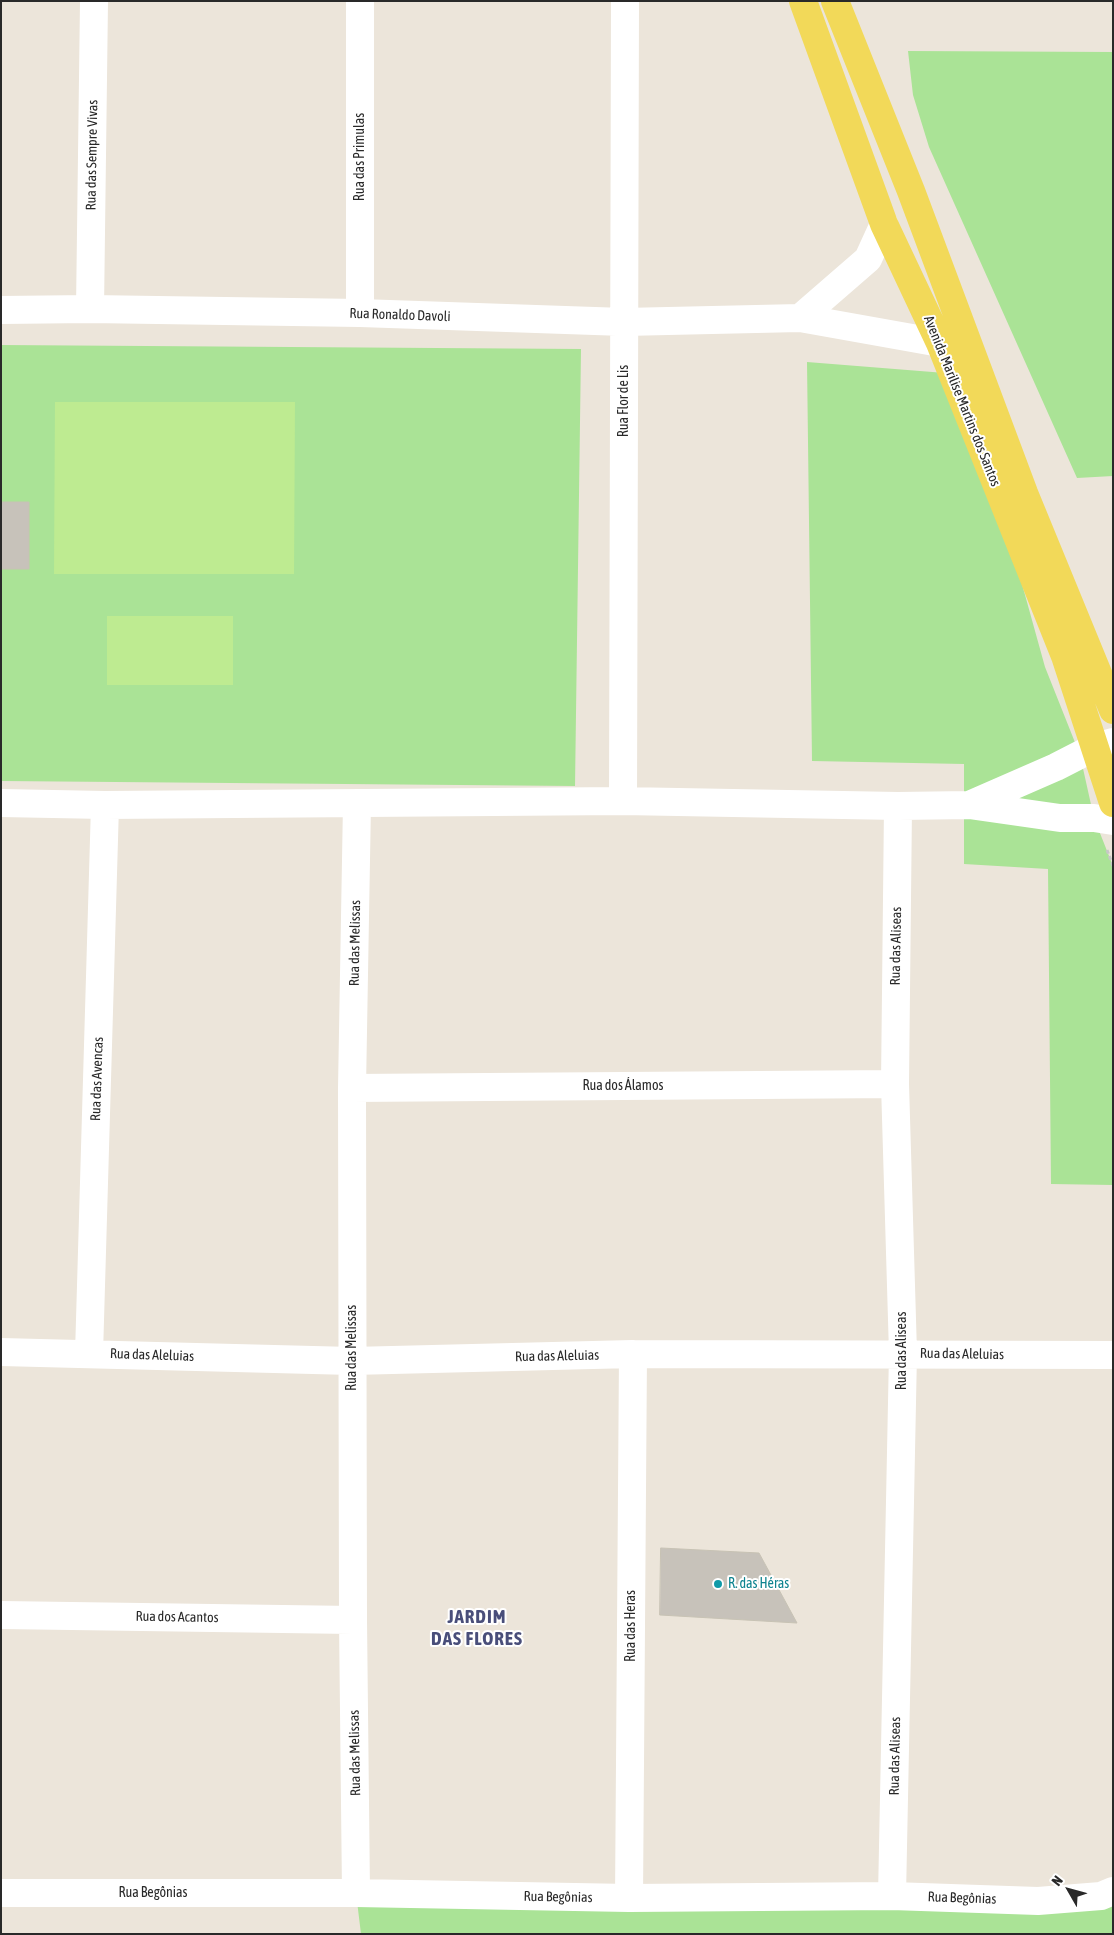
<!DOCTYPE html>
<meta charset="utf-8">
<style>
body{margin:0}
#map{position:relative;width:1114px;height:1935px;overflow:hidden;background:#ece5da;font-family:"Asap Condensed",sans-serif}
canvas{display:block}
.frame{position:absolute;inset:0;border:2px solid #292929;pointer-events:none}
.north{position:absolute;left:1044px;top:1865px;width:50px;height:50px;-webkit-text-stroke:4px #fff;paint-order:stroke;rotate:308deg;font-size:14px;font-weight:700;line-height:20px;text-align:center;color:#292929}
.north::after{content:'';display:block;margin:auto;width:18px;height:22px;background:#292929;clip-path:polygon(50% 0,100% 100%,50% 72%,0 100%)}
</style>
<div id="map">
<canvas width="1114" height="1935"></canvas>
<div class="frame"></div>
<div class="north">N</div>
</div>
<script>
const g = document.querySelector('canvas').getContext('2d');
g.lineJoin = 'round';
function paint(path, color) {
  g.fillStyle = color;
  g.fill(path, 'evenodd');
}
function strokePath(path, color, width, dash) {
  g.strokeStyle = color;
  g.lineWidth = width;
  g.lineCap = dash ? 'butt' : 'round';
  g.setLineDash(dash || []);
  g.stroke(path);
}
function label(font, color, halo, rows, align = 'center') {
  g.font = font + ' "Asap Condensed",sans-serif';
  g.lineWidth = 4;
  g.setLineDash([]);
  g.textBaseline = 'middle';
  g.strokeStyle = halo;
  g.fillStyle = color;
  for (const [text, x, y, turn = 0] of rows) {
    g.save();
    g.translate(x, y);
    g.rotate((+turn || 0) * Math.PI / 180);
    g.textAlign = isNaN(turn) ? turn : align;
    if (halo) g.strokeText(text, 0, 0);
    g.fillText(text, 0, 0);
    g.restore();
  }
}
const green = new Path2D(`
 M908,51L1113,52V476L1077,478L929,147L913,95Z
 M1,345L581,349L575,786L1,781Z
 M807,362L945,373L1017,566L1045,667L1080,755L1094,818L1113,866V1185L1051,1184L1048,869L964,864V764L812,761Z
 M1113,1891V1934H361L356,1893Z`);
const pitch = new Path2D(`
 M55,402H295L294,574H54Z
 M107,616H233V685H107Z`);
const building = new Path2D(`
 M1,502H29V569H1Z
 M661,1548L759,1553L797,1623L660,1615Z`);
const path = new Path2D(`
 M1107,850L1113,866`);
const street = new Path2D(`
 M360,1V313
 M90,309L94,1
 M1,310L90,309L360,313L624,322L800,318L940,343
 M800,318L868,259L884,224
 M623,801L625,1
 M1,803L105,805L623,801L898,806L969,805L1060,818H1094L1113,821
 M969,805L1056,767L1095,747L1113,742
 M352,1088L895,1084
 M1,1352L352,1361L633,1354L1113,1355
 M89,1354L105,805
 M1,1615L353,1620
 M1,1893H356L629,1898L892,1896L1038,1901L1101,1896L1113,1891
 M356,1893L353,1620L352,1088L357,803
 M892,1896L903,1353L895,1084L898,806
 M629,1898L633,1354`);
const primary = new Path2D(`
 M803,1L884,224L940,343L1065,656L1113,803
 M835,1L911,191L1024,493L1113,710`);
const markers = [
 [718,1584,5,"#0f9aa8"]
];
const streetNames = [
 ["Rua das Sempre Vivas",92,155,-89],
 ["Rua das Primulas",360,157,-90],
 ["Rua Ronaldo Davoli",400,315,2],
 ["Rua Flor de Lis",624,401,-90],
 ["Avenida Marilise Martins dos Santos",962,401,68],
 ["Rua das Melissas",355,943,-89],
 ["Rua das Aliseas",896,946,-89],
 ["Rua das Avencas",97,1079,-88],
 ["Rua dos Álamos",623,1086],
 ["Rua das Melissas",352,1348,-90],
 ["Rua das Aliseas",902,1351,-90],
 ["Rua das Aleluias",962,1354,1],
 ["Rua das Aleluias",152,1355,2],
 ["Rua das Aleluias",557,1356,-1],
 ["Rua dos Acantos",177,1617,1],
 ["Rua das Heras",631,1626,-90],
 ["Rua das Melissas",355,1753,-91],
 ["Rua das Aliseas",895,1756,-89],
 ["Rua Begônias",153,1893],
 ["Rua Begônias",558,1897,1],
 ["Rua Begônias",962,1898,2]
];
const cultureNames = [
 ["R. das Héras",728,1584]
];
const districtNames = [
 ["JARDIM",477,1617],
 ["DAS FLORES",477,1639]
];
paint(green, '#aae396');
paint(pitch, '#beeb91');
paint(building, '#c7c2ba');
strokePath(building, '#c7c2b4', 1);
strokePath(path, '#c7c7c7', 3, [4, 2.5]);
strokePath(street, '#fff', 28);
strokePath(primary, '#f2d959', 28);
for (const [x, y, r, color] of markers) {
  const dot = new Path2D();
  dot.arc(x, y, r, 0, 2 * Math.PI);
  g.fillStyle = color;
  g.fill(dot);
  strokePath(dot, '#fff', 2);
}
label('14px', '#292929', '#fff', streetNames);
label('14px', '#0d838f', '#fff', cultureNames, 'left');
g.letterSpacing = '1px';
label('bold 19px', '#494e7a', '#fff', districtNames);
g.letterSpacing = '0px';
</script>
